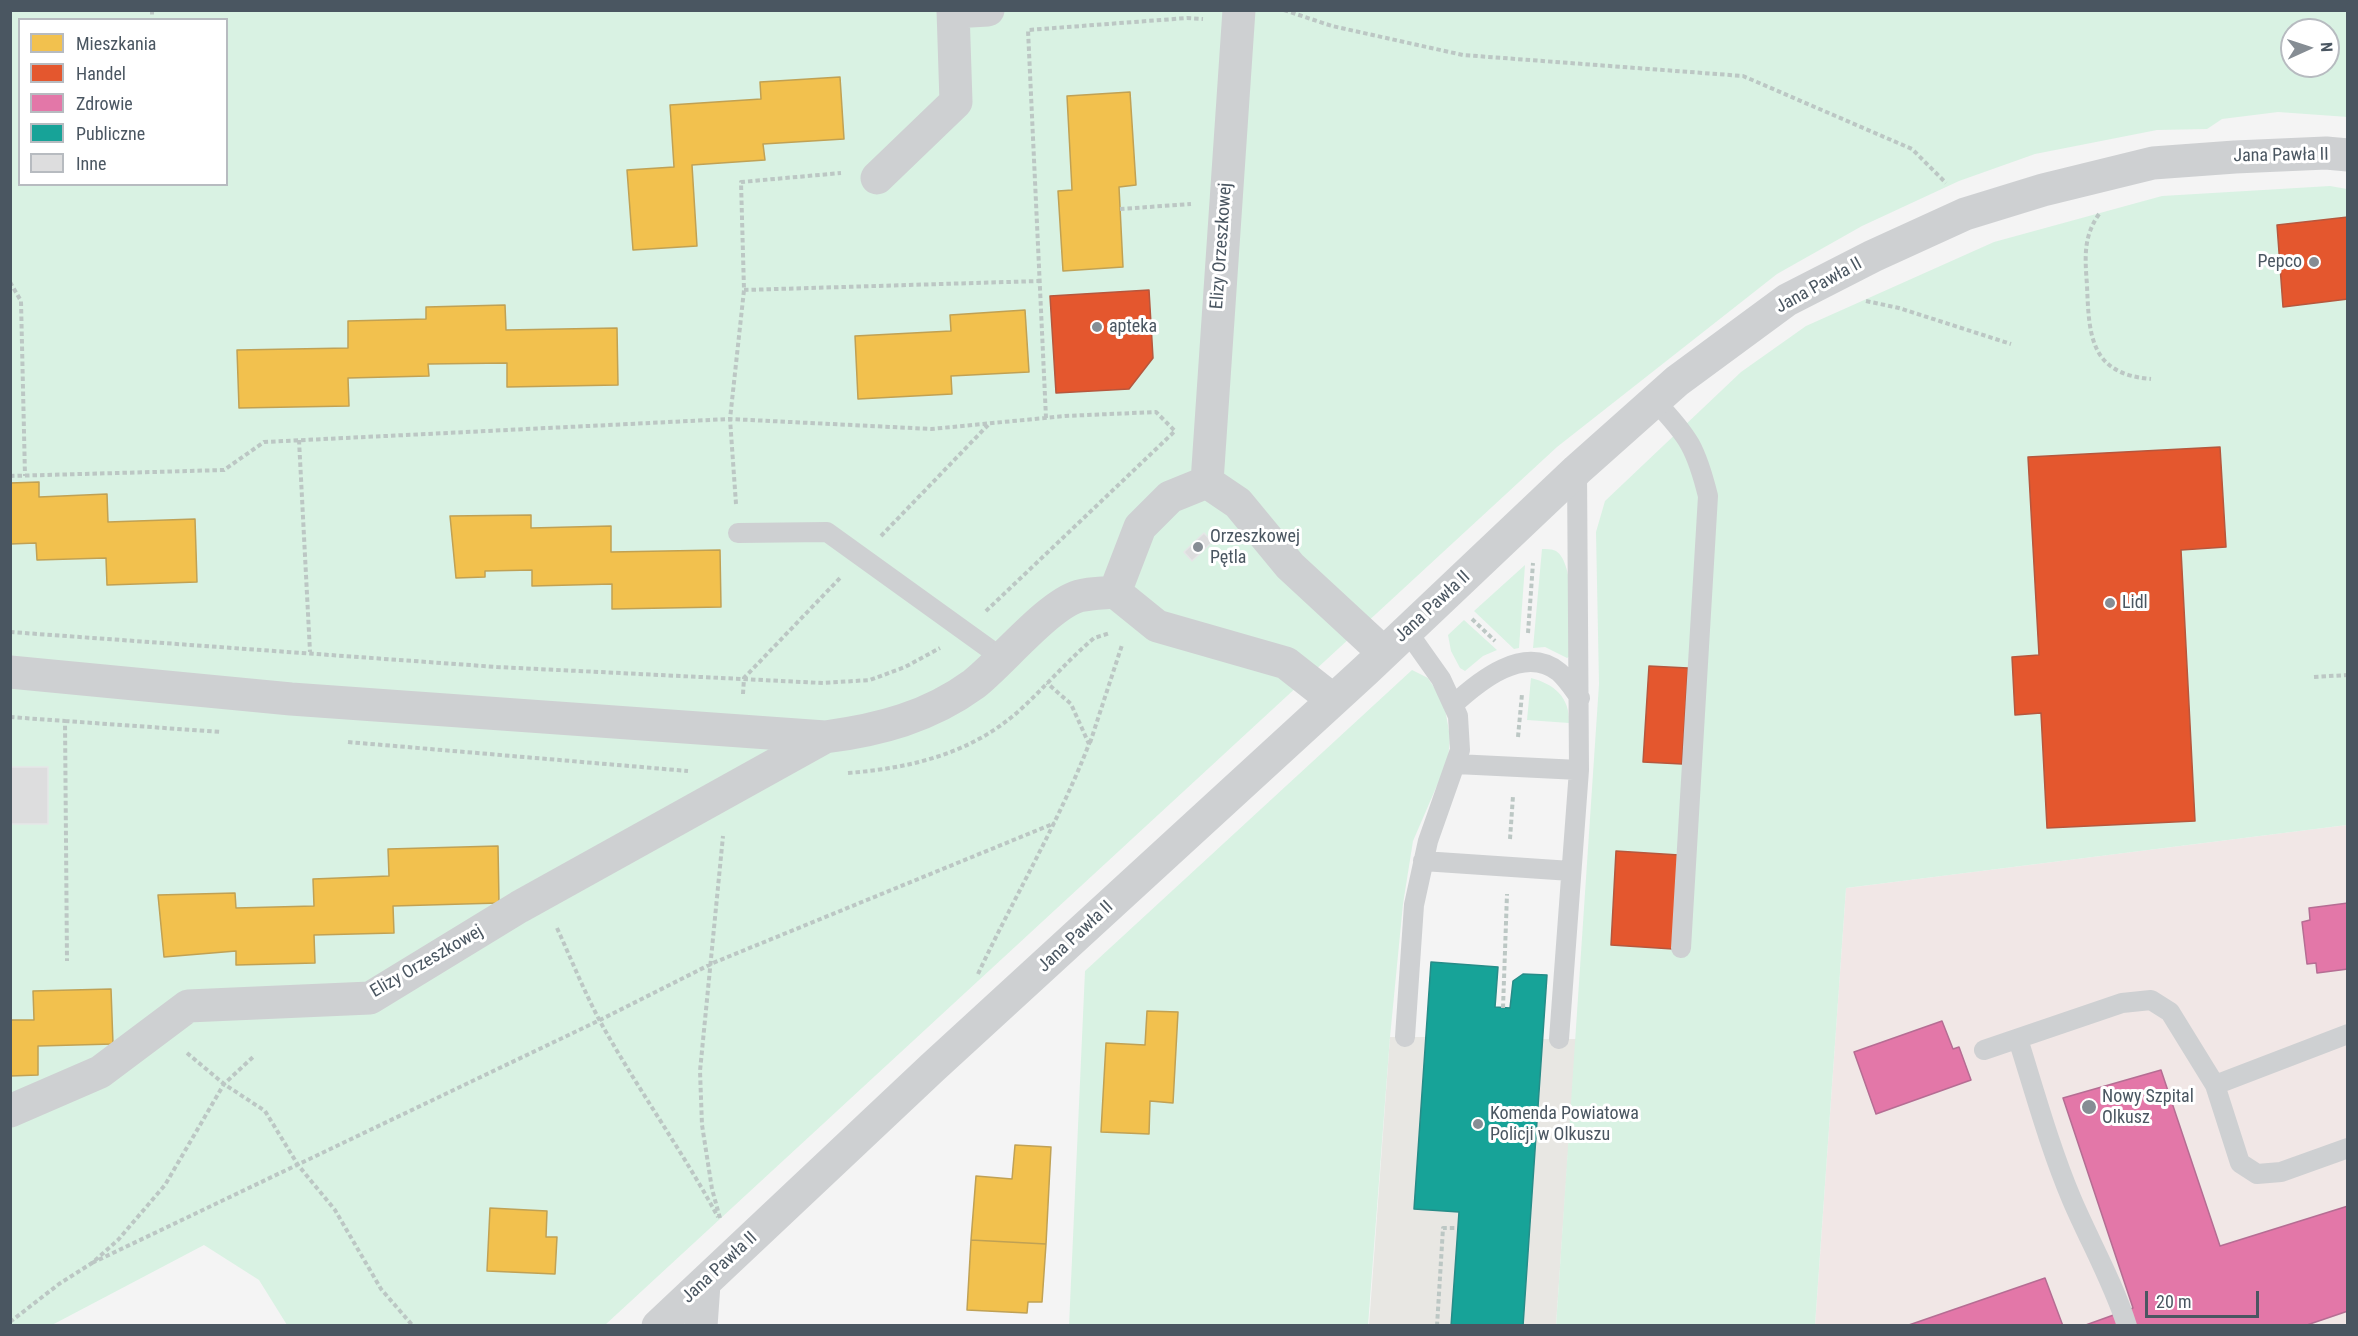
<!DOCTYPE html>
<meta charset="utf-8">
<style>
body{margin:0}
#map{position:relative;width:2358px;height:1336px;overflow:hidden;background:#f4f4f4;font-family:"Roboto Condensed",sans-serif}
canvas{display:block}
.frame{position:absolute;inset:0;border:12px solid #4a5661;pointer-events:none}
.legend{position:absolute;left:18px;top:18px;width:210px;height:168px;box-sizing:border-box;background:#fff;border:2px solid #b7bbc0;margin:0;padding:8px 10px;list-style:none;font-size:18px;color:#4a5661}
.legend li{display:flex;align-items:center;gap:12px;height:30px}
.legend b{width:30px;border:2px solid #b7bbc0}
.north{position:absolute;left:2280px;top:18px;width:60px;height:60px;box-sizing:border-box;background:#fff;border:2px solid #b7bbc0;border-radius:50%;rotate:87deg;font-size:16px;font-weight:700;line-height:24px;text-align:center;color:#4a5661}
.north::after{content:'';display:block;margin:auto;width:21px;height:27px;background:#868d94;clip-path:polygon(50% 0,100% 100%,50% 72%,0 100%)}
.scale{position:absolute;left:2145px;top:1291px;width:114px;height:27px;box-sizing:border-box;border:3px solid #4a5661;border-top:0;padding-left:8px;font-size:18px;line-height:21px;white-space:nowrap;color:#4a5661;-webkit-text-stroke:4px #fff;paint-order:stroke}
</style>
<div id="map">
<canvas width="2358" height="1336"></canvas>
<div class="frame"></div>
<ul class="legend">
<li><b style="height:16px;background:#f2c14e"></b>Mieszkania</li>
<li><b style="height:16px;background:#e4572e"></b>Handel</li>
<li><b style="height:16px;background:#e377a8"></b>Zdrowie</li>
<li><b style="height:16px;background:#17a398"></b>Publiczne</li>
<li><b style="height:16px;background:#ddddde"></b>Inne</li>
</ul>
<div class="north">N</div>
<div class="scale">20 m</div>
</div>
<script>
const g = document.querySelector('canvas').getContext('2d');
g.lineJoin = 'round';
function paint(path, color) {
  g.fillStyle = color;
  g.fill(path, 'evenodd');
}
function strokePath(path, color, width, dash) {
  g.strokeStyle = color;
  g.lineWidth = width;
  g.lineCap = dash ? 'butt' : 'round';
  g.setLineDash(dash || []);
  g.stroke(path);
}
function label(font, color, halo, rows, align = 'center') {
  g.font = font + ' "Roboto Condensed",sans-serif';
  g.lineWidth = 6;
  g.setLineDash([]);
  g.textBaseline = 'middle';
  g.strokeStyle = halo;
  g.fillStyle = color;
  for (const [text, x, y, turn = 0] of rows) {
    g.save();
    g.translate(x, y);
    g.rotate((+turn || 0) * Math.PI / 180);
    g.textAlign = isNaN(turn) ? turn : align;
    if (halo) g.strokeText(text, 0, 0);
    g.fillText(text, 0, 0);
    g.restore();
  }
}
const commercial = new Path2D(`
 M1431,962L1498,967L1496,1007L1510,1008L1513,981L1523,974L1547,975L1543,1039H1576L1556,1325L1369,1326L1390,1037H1426Z`);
const medical = new Path2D(`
 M2347,825V1325L1815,1326L1846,888Z`);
const green = new Path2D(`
 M2347,10L2348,117L2278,112L2222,119L2207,129L2157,130L2035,154L1959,181L1862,226L1777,274L1557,447L605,1325H287L259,1280L204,1245L52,1325L11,1326L10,11ZM20,20H226V184H20ZM2292,30H2328V66H2292Z
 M2330,186L2347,189V825L1846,888L1815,1325L1556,1326L1599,684L1596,532L1605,501L1741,372L1806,326L1994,242L2162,196Z
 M1542,549C1546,549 1552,549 1556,551C1576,564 1571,632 1572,655L1567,658L1545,647L1533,648Z
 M1525,565L1519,648L1514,649L1474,611Z
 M1464,620L1497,650L1483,656L1465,671L1460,668L1451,651L1448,635Z
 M1412,670L1428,678L1444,703L1450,737L1448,760L1413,841L1403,904L1390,1037L1368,1325L1069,1326L1085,971Z
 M1531,678C1554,684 1570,697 1569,723L1527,720Z`);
const homes = new Path2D(`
 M840,77L844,139L763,144L765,160L692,165L697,246L633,250L627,170L674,167L670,105L761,99L760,82Z
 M1130,92L1136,185L1119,187L1123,267L1063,271L1058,191L1072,190L1067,96Z
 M505,305L506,330L617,328L618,385L507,387V363L428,364L429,376L348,378L349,406L239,408L237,350L348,348V321L426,319V307Z
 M1025,310L1029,372L951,376L952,394L858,399L855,336L951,331L950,315Z
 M39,482V497L107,494L108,522L195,519L197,582L107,585L106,558L37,560L36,543L10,544V483Z
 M531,515V528L611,526V552L720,550L721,607L612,609V584L532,586V570L485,571V577L456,578L450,516Z
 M498,846L499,903L393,906L394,933L314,935L315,963L236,965V951L164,957L158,895L235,893L236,908L314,906L313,879L389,876L388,849Z
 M111,989L113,1044L38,1046V1075L10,1076V1020H34L33,991Z
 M1147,1011L1178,1012L1173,1103L1150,1101L1149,1134L1101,1132L1106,1043L1145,1045Z
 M1015,1145L1051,1147L1046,1244L971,1240L976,1176L1012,1179Z
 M490,1208L547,1211L546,1237H557L555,1274L487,1271Z
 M971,1240L1046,1244L1042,1302H1028L1027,1313L967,1310Z`);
const shops = new Path2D(`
 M2348,217V299L2283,307L2277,225Z
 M1149,290L1153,358L1129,389L1056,393L1050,296Z
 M2220,447L2226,547L2181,550L2195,821L2047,828L2041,713L2015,715L2012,657L2039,655L2028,457Z
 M1649,666L1688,668L1682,764L1643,762Z
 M1616,851L1679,855L1673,949L1611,945Z`);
const health = new Path2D(`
 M2348,903V969L2317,973L2316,963L2307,964L2302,922L2310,920L2309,908Z
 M1942,1021L1953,1049L1959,1047L1971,1080L1876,1114L1854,1052Z
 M2161,1070L2220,1246L2348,1206V1311L2304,1326H2083L2133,1308L2063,1098Z
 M2045,1278L2063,1326H1906Z`);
const public = new Path2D(`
 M1431,962L1498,967L1495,1007L1510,1008L1513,981L1523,974L1547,975L1523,1326H1451L1459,1212L1414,1209Z`);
const building = new Path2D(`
 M1204,533L1212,542L1192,561L1184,552Z
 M11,767H48V824H10Z`);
const path = new Path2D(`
 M152,10V15
 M1284,10L1332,26L1463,55L1743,76L1912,149L1946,183
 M1120,209L1191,204
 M2099,214C2083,237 2085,258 2087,285C2089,336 2090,374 2151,379
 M10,282L21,301L25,476
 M744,290L1040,281
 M1866,301L1899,308L2011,344
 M1046,418L1028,30L1187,18L1203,19
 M299,440L310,652
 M10,476L224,470L264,442L730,419L931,429L1065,416L1156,412L1175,431L985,612
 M736,504L730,419L744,290L741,182L841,173
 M881,536L988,425
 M1472,619L1495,641
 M10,632L497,667L823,683L870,680L905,667L940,648
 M1528,633L1533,563
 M2314,677L2348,675
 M743,694L744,678L840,578
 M10,717L65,721L67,961
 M65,721L221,732
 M1518,737L1522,694
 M348,742L688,771
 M1090,743L1122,645
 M848,773C912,768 973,753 1021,709C1046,686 1068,660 1094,638L1110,633
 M1510,839L1513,796
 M557,928C573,963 587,999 606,1032C642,1095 684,1154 718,1217
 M978,974C1014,897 1058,824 1089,744L1071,704L1047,683
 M1503,1008L1507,894
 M187,1053L224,1084L265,1111L298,1165L335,1210L381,1289L413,1326
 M720,1218L712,1189L702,1125L700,1071L723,836
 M92,1263L600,1020L713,963L1055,823
 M10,1322L59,1284L92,1263L118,1240L165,1185L224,1084L253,1057
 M1437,1326L1443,1228H1457`);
const lane = new Path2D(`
 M1655,401C1689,437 1696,448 1708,496L1681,948
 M738,533L827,532L1002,658
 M1453,705C1479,681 1524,644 1559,672C1567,679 1574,690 1580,698
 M1456,764L1579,770
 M1423,861L1571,871
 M1405,1037L1414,905L1428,841L1460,750L1458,716L1441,679L1407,631
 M1559,1039L1579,770L1577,470
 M2018,1039C2035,1093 2050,1148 2072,1200C2090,1242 2113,1282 2127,1326
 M1984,1050L2122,1003L2151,1000L2170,1012L2215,1085L2240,1163L2257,1174L2281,1172L2348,1148
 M2215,1085L2348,1034`);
const street = new Path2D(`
 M953,12L988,10
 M877,178L956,102L953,10
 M1207,482L1239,10
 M1207,482L1238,503L1290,566L1384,653
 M1115,592L1140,527L1170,497L1207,482
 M10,672L291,699L825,737C879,730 929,717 974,684C1001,663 1048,605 1079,596C1090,593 1104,593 1115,592L1157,626L1286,663L1333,700
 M10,1111L100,1072L188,1006L370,998L519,907L825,737
 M658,1326L932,1068L1366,670L1577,470L1677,381L1787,300L1873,256L1965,214L2043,190L2153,163L2235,157L2326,153L2348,155
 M701,1326L704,1284`);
const markers = [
 [2314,262,6,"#868d94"],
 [1097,327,6,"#868d94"],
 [1198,547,6,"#868d94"],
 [2110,603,6,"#868d94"],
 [2089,1107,8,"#868d94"],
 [1478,1124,6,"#868d94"]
];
const streetNames = [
 ["Jana Pawła II",2281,156,-1],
 ["Elizy Orzeszkowej",1222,246,-86],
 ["Jana Pawła II",1819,286,-29],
 ["Jana Pawła II",1433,607,-43],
 ["Jana Pawła II",1076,937,-43],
 ["Elizy Orzeszkowej",427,962,-30],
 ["Jana Pawła II",720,1268,-43]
];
const poiNames = [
 ["Pepco",2302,262,"right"],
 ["apteka",1109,327],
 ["Orzeszkowej",1210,537],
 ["Pętla",1210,558],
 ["Lidl",2122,603],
 ["Nowy Szpital",2102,1097],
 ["Olkusz",2102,1118],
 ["Komenda Powiatowa",1490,1114],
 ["Policji w Olkuszu",1490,1135]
];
paint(commercial, '#e8e7e3');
paint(medical, '#f1e7e6');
paint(green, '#d9f2e3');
paint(homes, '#f2c14e');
strokePath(homes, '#c0a154', 1.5);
paint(shops, '#e4572e');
strokePath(shops, '#b6573d', 1.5);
paint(health, '#e377a8');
strokePath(health, '#b56d93', 1.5);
paint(public, '#17a398');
strokePath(public, '#268c88', 1.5);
paint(building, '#ddddde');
strokePath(building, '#e5e6e7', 1.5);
strokePath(path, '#bcc7c4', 4, [4.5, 3]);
strokePath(lane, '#ced0d2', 20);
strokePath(street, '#ced0d2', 33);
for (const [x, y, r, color] of markers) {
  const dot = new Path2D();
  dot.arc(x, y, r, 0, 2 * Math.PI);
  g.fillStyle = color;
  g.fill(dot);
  strokePath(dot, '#fff', 2);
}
label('18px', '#4a5661', '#fff', streetNames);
label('18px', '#4a5661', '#fff', poiNames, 'left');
</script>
